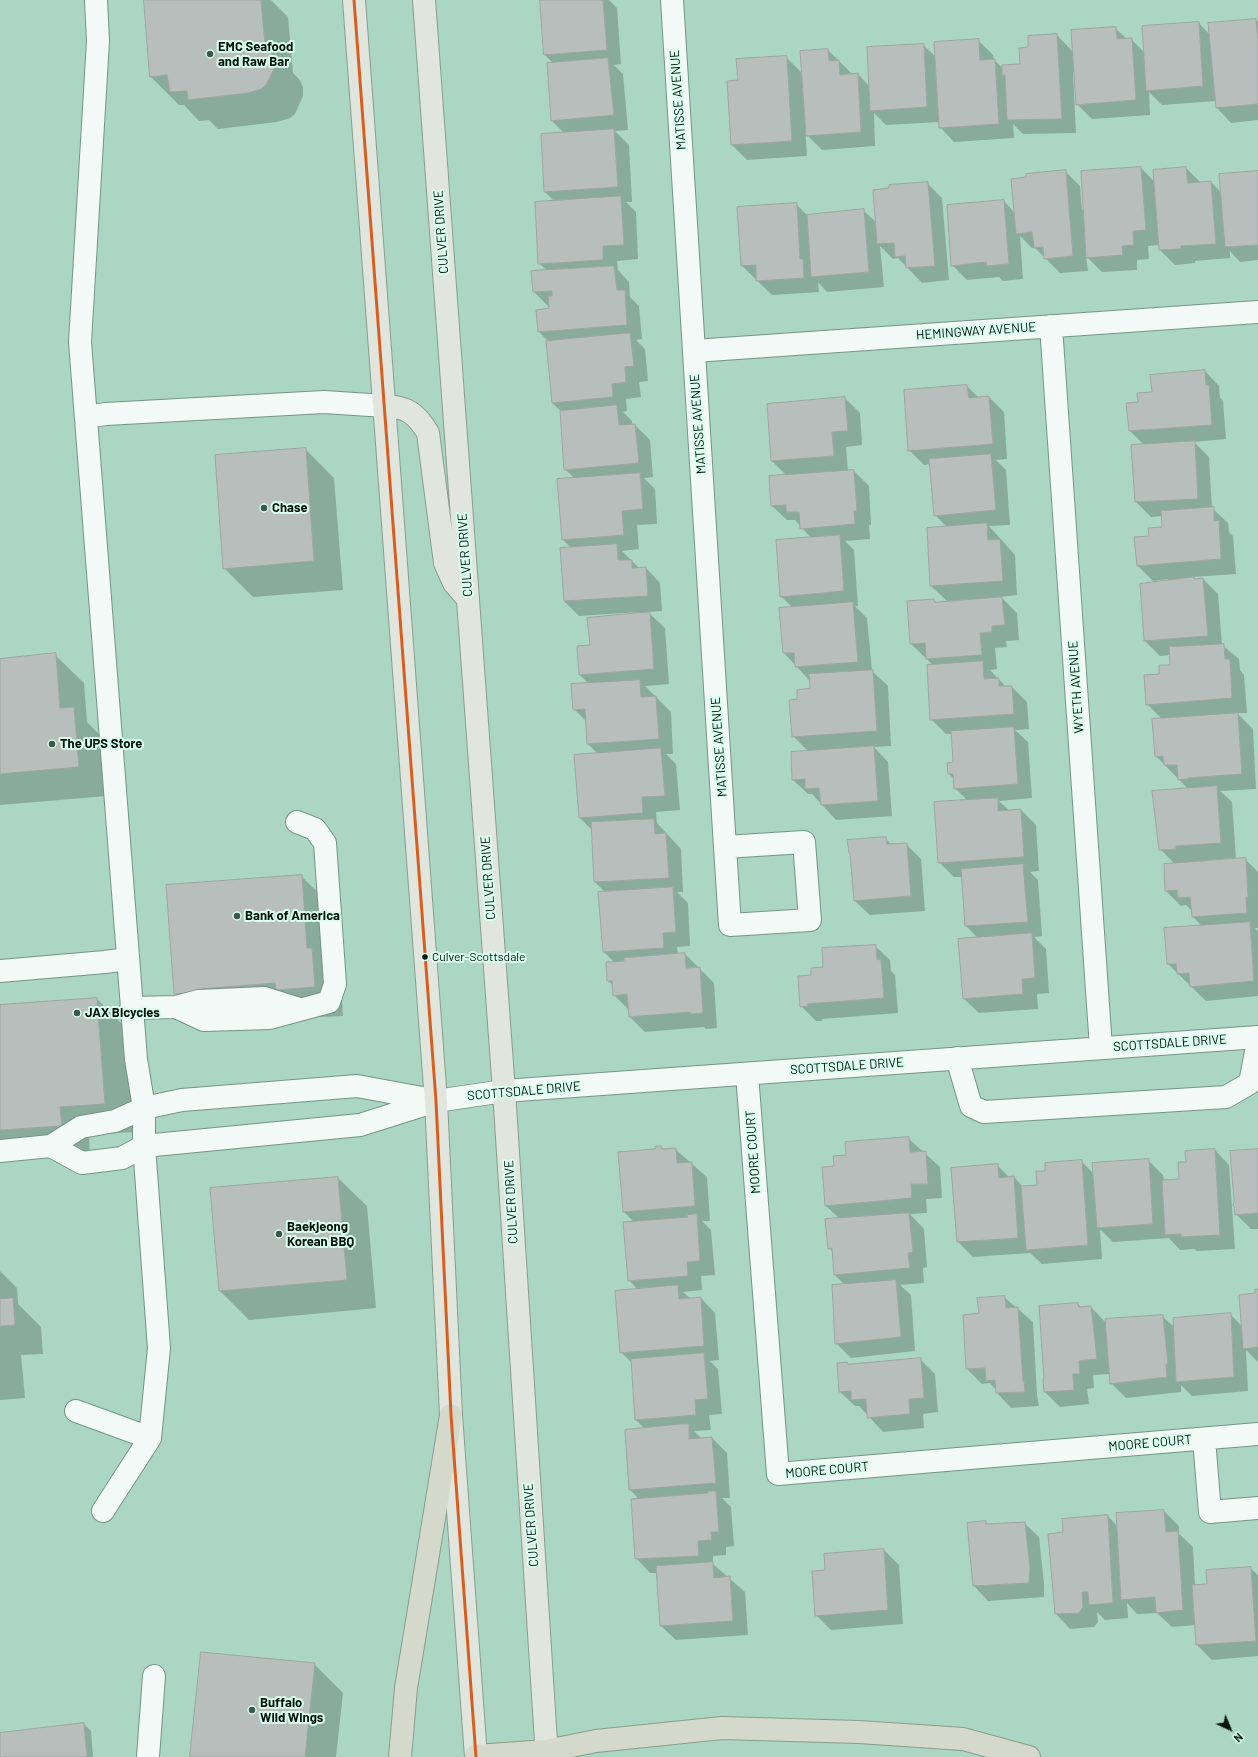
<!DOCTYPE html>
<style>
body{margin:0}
#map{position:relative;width:1258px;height:1757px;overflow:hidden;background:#acd6c4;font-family:Barlow,sans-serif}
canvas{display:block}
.north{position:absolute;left:1210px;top:1709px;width:40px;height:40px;-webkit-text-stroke:3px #daffef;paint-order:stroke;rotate:136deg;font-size:11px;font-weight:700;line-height:16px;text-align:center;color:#00130b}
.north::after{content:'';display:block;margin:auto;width:14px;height:18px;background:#00130b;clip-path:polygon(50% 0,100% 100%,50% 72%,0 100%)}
</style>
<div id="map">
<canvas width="1258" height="1757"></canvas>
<div class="north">N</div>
</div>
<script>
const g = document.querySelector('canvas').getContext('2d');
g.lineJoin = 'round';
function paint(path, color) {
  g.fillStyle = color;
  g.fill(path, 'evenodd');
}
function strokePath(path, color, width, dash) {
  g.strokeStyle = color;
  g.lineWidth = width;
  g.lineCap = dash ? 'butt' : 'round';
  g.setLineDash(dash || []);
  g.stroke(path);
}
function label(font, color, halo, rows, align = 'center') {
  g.font = font + ' Barlow,sans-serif';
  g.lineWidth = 4;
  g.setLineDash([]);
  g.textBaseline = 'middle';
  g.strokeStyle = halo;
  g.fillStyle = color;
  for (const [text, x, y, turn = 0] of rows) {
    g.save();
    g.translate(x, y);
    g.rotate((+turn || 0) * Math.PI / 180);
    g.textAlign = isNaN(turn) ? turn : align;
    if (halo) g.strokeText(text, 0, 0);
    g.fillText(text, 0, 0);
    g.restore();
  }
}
const shadow = new Path2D(`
 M145,0H271L288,17L293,73L299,79L303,87V96L295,114L290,118L277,122L218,129L209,120L199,121L184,105H179L151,77Z
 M541,0H609L617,8L621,64L614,65L623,74L628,130L615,131L629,145L632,202H626L636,212L638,259L617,261L618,270L629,282L630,297L639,306L642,339L636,340L645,349L648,381L639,382L641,397L626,399L627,411L623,412L632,421V425H635L650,440L653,477L644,478L655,489L657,524L637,525L639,549L622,551L640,569L646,568L660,583L662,611L648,612L665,628L669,684L645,686L671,712L673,754H666L676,764L680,810L656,812L657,823L681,849L683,892H677L688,903L690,946L677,947L678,955L685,954L714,983L717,1028L706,1029L704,1027L645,1032L630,1017L629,1010L614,995V986L608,981L615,963L604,952L606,893L595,882L592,830L580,818L598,754L588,744L586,721L574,709L589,684L580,675L578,647L591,646L640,614V612L579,616L564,601L571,548L563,540L575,479L565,469L561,411L552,403L549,342L539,332L549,307L534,292L547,271L539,263L555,202L545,192L565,134L552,121L554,64L545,55Z
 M1256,20L1258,22V120L1231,123L1217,108L1216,101L1162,105L1149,92L1150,115L1092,119L1077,104L1075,72H1073L1076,133L1023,134L1013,124L1014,138L954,142L940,127L939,122L886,125L874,113L875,146L822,150L807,135L806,122H805L807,156L747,160L732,145L739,81L786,57L803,74L828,50L853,75L858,74L870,87L923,45L936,57L978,40L993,55L994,60L1003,68L1021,65L1029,48L1057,35L1073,52L1115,28L1127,39H1131L1144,52L1199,23L1210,35Z
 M1141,168L1155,182L1186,168L1201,183L1211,182L1222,193L1258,172V260L1240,262L1230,251V258L1195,261V263L1175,265L1160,250L1159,245L1148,246L1149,259L1137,260V270L1102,272L1086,256L1088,271L1060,273L1035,248H1032L1020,236L1023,279L1003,281L999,277L967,280L952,265L1004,201L1015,213L1065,171L1080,186L1082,210H1084L1082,172Z
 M927,183L942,198L949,280L922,283L898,258L893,259L880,246L884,287L827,292L818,282L819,292L772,295L742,266L796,204L808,216L864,211L877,223Z
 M1205,371L1219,386L1220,398L1223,401L1226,439L1194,442L1209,457L1212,508L1228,523L1229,532L1233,536L1236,574L1193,577L1196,580L1203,579L1218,594L1222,645L1239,659L1240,670L1244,675L1247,713H1237L1253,729L1256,789L1220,791L1232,802L1236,858L1207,860V862L1245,859L1258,872V928H1255L1258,931V996L1206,1001L1168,964L1202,926L1193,917L1192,911L1186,905L1181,906L1166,891L1175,864L1160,849L1189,790L1156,756L1162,719L1147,704L1160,675L1171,666L1170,655L1160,656L1145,641L1168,581V579L1153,581L1138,566L1150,537L1163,528L1162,516L1151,517L1136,502L1132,446L1144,445L1130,431L1139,403L1153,393Z
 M967,386L979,398L989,397L1004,412L1007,459L996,460L1006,470L1010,525L989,526L1015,555L1017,595L1001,597L1017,613L1019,640L1006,641L1007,647L995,648L997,669L990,670L1006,687H1012L1027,702L1029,729L1015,730L1028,742L1032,798L999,801L1010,811L1021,810L1036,825L1039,871L1030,872L1038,880L1042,936L1034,937L1046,949L1049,993L1037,994L1038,1009L979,1013L964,999L978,938L966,926L962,877H954L939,862L968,801L955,788L954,779L949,774L954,763L952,734H946L931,719L934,666L911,644L934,600L937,603L948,602L931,586L947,527L935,515L931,464L924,465L909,450Z
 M845,398L860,413L862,445L846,447L848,471H854L869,486L871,525H869L870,539L845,541L854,550L858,606H855L867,618L872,671L888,686L891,746L874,747L888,762L892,816L836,820L812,794H808L793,780L808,751L793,736L798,700L811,689V682L784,653L793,608L781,596L811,538L795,520H787L772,506L787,476L772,461Z
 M305,449L334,478L343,590L253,597L224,568Z
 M55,655L84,683L87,722L102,737L107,796L0,805V660Z
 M885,838L892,845L906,844L921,859L925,911L870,915L855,901Z
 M301,876L330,904L341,977L343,1016L204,1022L175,994Z
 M875,946L890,960L891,971L895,975L898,1013L822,1019V1021H816L801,1006L812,976Z
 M97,999L126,1028L133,1132L89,1135L90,1154L0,1161V1006Z
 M908,1138L940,1167L942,1198L926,1199L927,1213L910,1214L924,1229L927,1267L923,1268L924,1283L900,1285L911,1295L915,1351L851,1358L836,1343L845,1285L835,1275L834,1253L829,1248L840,1219L826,1206L835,1167L847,1156Z
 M661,1147L664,1150L675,1149L707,1177L710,1221H702L711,1230L715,1275L701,1276L702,1290L683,1292L691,1299L701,1298L715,1313L719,1360L710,1361L718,1369L722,1414L709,1415L711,1430L694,1431L702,1439L712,1438L727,1453L730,1498H722L731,1507L734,1546L726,1547V1555L713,1556V1564L745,1592L748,1635L676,1640L661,1626L657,1573H650L636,1558L639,1499L630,1490L645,1429L636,1420L632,1363L621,1352L638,1290L629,1280L634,1222L624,1212L656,1150Z
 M1215,1150L1229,1165L1235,1249L1197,1251L1194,1249L1180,1250L1169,1238L1113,1242L1100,1229L1102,1259L1042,1264L1030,1253L973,1257L958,1242L997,1165L1010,1178L1014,1177L1023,1187L1038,1186L1046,1171L1081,1161L1094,1174L1148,1160L1163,1175L1164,1181L1180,1180L1187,1163Z
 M1258,1150V1229H1251L1236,1214Z
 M338,1178L367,1206L376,1308L249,1320L220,1291L211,1189Z
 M0,1271L17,1288L18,1304L41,1327L43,1354L21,1355L25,1398L0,1400Z
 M1258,1290V1362L1246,1350L1248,1391L1192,1396L1181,1385V1392L1126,1398L1111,1383L1110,1374L1093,1375L1094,1388L1087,1389L1089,1404L1060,1407L1045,1392L1044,1380L1078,1304L1082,1308L1091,1307L1106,1323L1162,1316L1174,1327L1230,1314L1242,1326Z
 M1004,1297L1033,1322L1037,1395L1039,1406L1011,1408L997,1393L996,1390L990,1383L982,1384L967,1369L980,1314Z
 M920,1359L935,1374L938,1412L923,1414L924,1428L883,1432L859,1406H855L840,1392L849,1365Z
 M1164,1511L1179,1526V1534L1193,1547L1195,1586L1208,1585L1250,1568L1258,1575V1656L1212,1660L1197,1645L1196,1625L1172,1627L1157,1613L1137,1614L1127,1603L1128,1618L1105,1620L1097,1612L1098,1622L1094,1627L1070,1629L1056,1614L1064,1533L1108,1516L1117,1526Z
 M985,1522L988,1525L1024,1523L1039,1537L1044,1583V1597L988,1601L974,1586L968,1523Z
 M884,1550L899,1565L903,1624L831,1630L816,1615L826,1571Z
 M314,1664L343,1693L336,1757H191Z
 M84,1724L91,1731L93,1757H0V1734Z`);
const building = new Path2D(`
 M144,0H261L265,45L270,49L274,58L275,67L266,85L261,89L248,93L188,100L187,91L170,92L167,75L150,77Z
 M540,0H603L607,50L544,55Z
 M1256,19L1258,40V104L1216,108L1208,23Z
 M1199,22L1203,86L1146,91L1142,26Z
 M1116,27L1117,39L1132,38L1136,100L1076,105L1071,30Z
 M1057,34L1062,119L1007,120L1005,75H1002V65L1020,64L1019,48L1028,47V36Z
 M979,39L980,60L995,59L999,124L939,128L934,42Z
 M924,44L927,107L870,111L867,47Z
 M828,49L829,61L839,60L840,75L858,73L861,132L806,136L800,51Z
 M787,56L792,141L731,145L727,81L738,80L736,59Z
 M608,58L614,115L551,121L547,63Z
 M614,129L618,187L544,192L541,134Z
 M1141,167L1146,230L1133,231L1134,245L1122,246L1123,255L1086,258L1081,171Z
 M1186,167L1188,183L1211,181L1216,244L1181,246V249L1159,250L1153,170Z
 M1066,170L1073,256L1044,259L1043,247L1034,248L1032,232L1016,234L1011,179L1026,177V174Z
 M1258,171V245L1225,247L1219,174Z
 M928,182L935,266L906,268L905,256L895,257L894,243L877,244L873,190L889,188V185Z
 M621,196L624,245L603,246V260L538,264L535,202Z
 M1004,200L1009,264L987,266L986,262L951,266L947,205Z
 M797,203L800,259H803L804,278L756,281V265L741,266L737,207Z
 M864,209L869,272L811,277L807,215Z
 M614,266L617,290H625L627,325L538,332L536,310L549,308L548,296H552V291L533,292L531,271Z
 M630,333L634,366L625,367L626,382L612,384L613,397L552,403L546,341Z
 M1205,370L1206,385H1209L1212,425L1129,431L1126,403L1138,402L1137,393L1152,392L1150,375Z
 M967,385L969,398L989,396L993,444L908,451L904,390Z
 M845,397L848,431L832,432L834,456L771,461L767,404Z
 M617,405L619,425L635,424L639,463L564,470L560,411Z
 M1195,441L1198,499L1135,502L1131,445Z
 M306,448L314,561L223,569L215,455Z
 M991,454L996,510L934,516L929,459Z
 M854,470L857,511H854L855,524L800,529L799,512H786V505L771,506L769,476Z
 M640,473L643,509L622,511L624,535L562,540L557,479Z
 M1214,507V521L1219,520L1221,559L1137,566L1134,537L1149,536L1148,528L1162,527L1161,511Z
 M987,523L988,540L1000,539L1003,581L930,586L927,528Z
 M840,535L844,591L780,597L776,540Z
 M617,544L618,560H632V568L646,567L648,596L564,601L560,548Z
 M1194,577V579L1203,578L1208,636L1144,641L1140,584Z
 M1002,597L1005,625L992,626V632L980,633L982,655L926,659L925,643L910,644L907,601L934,599L935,602Z
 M853,602L858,662L795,667L794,653H783L779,608Z
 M650,612L654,669L579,675L577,646L590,645L587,618Z
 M1224,644L1225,659H1230L1232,698L1146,705L1144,675L1159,674V665H1170L1169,647Z
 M56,653L60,708L74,707L79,767L0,774V659Z
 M983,661L984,679L999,678V686H1012L1014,714L930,720L927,665Z
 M873,670L877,731L792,737L789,700L797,699V690L810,688L809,674Z
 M640,680L641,697L656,696L659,739L587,744L585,709L573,710L571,684Z
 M1238,713L1242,774L1188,778V779L1178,780L1177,765H1164L1163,756L1155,757L1152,719Z
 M1014,727L1018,784L954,789L953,774H948L947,763L953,762L951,731Z
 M874,746L878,801L821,805L819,788L805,789V779L792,780L791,752Z
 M661,748L665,796L642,797L643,813L579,818L574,755Z
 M1217,786L1221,843L1176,846V849L1159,850L1152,791Z
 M998,798V811L1021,809L1024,857L938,863L934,802Z
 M654,819L655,834L666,833L669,878L594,882L591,822Z
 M886,837L887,844L907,843L911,896L854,901L850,853H849L847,840Z
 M1246,858L1248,897H1246L1247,913L1192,917L1190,897L1178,898L1177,890L1165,891L1164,864Z
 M1023,864L1028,922L965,926L961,869Z
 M302,875L307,948H312L315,987L276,990L275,983L201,989V992L174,994L166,885Z
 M673,887L676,932L663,933L664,948L603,952L598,892Z
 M1250,922L1254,981L1190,987L1189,973L1177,974L1176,964H1167L1164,928Z
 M1032,933L1035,978L1022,979L1023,994L963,999L958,939Z
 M876,945L877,960L881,959L884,998L807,1004L808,1006L800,1007L798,976L811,975V968L823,967L822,948Z
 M685,953L686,968L700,967L703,1013L690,1014V1012L629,1017L627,994L613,996L612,981H607L606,962L624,961V958Z
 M97,998L105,1104L60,1107L62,1126L0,1130V1005Z
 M909,1137L910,1152L926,1151L928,1184H911L912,1198L825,1206L822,1167L834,1166L833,1156L846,1155L845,1142Z
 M661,1146L662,1149L676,1148L677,1163L692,1162L695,1206L623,1212L618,1152L655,1149V1147Z
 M1215,1149L1220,1235L1181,1237V1234L1165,1235L1162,1180L1179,1179L1178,1162H1186L1185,1151Z
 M1258,1149V1213L1235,1215L1234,1206H1233L1234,1200L1230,1151Z
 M1149,1159L1153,1224L1097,1228L1092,1163Z
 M1082,1160L1088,1245L1026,1250L1021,1186L1037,1185L1036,1171H1045V1163Z
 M998,1164L999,1178L1014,1176L1018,1238L957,1242L951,1168Z
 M338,1177L347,1280L219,1291L210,1188Z
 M909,1213L913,1252L908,1253L910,1268L834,1275L832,1248L828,1249L825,1219Z
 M697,1214L700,1261L687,1262L688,1276L628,1281L623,1222L688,1217L687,1215Z
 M896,1280L901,1337L835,1344L832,1285Z
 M678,1285L679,1299L701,1297L704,1346L620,1353L615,1291Z
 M1255,1289H1258V1347L1243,1349L1239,1295L1255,1293Z
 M1005,1296L1006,1308L1018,1307L1023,1381H1024L1025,1392L996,1393L995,1380L986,1381L985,1368L966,1369L963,1315L979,1313L977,1298Z
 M13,1298L15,1325L0,1326V1299Z
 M1078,1303L1079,1307L1091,1306L1097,1359L1079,1361L1080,1374H1073L1074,1390L1044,1392L1043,1379H1044L1039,1306Z
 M1231,1313L1234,1377L1176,1382L1173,1318Z
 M1163,1315L1168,1364H1166L1167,1377L1110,1384L1105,1319Z
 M704,1353L708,1399L695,1400L696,1415L635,1420L631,1359Z
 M921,1358L924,1398L909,1399L910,1414L867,1418L866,1399L851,1400V1391L839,1392L837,1363L847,1362L848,1364Z
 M680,1424H689V1439L712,1437L716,1483L629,1490L625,1430Z
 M707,1491H716L719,1532H711L712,1540L698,1541L699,1556L635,1559L631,1499L708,1493Z
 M1164,1510L1166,1532L1178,1531L1183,1610L1156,1613L1155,1597L1121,1600L1116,1513Z
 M1108,1515L1113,1603L1089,1605L1088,1592H1082L1083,1607L1079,1613L1055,1614L1048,1534L1063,1532L1062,1519Z
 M986,1521V1524L1025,1522L1030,1568L1029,1583L973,1586L967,1523Z
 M884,1549L888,1610L815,1616L812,1571L825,1570L824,1554Z
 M713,1562L714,1578L730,1576L733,1621L660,1626L656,1566Z
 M1251,1567L1256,1641L1196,1645L1192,1585L1207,1584L1206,1570Z
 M201,1652L315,1663L305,1757H190Z
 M84,1723L87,1757H0V1733Z`);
const path = new Path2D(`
 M428,1735L435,1734`);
const minor = new Path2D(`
 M96,0L98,41L80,342L136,1059L144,1108V1146L159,1348L150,1438L103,1511
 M672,0L725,847L730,925L810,920L804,842L725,847
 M1051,326L1101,1048
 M694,351L1258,312
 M86,417L106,414L324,402L385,406
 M0,971L105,962L128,959
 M176,1007L199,1001L264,998L299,1009
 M131,1008L176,1007L204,1020L270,1018L329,1002L335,984L325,843L315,829L297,822
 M957,1058L971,1106L984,1112L1226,1097L1250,1083L1258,1041
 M747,1074L778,1474L1258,1434
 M51,1146L82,1163L122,1158L144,1146L360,1125L436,1101L504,1091L1258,1037
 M0,1151L51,1146L81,1127L115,1121L144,1108L182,1100L357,1086L433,1100
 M76,1411L150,1438
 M1204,1439L1210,1512L1258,1508
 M148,1757L154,1676`);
const major = new Path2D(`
 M354,0L436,1101L451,1415L476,1757
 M424,0L504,1091L547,1757
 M385,406C407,407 416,413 428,433L445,563L454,583L468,599`);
const highway = new Path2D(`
 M476,1756L546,1751L596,1741L722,1728L859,1732L963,1739L1029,1757
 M400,1757L406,1688L451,1415`);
const bus1 = new Path2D(`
 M354,0L436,1101L451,1415L476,1757`);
const markers = [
 [210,54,4,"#3c574c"],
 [264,508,4,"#3c574c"],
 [52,744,4,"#3c574c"],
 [237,916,4,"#3c574c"],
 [425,957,3.5,"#00130b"],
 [77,1013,4,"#3c574c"],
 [279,1234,4,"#3c574c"],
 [252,1710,4,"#3c574c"]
];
const busNames = [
 ["Culver-Scottsdale",432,957]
];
const poiNames = [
 ["EMC Seafood",218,47],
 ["and Raw Bar",218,62],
 ["Chase",272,508],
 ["The UPS Store",60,744],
 ["Bank of America",245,916],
 ["JAX Bicycles",85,1013],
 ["Baekjeong",287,1227],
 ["Korean BBQ",287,1242],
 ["Buffalo",260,1703],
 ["Wild Wings",260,1718]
];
const streetNames = [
 ["MATISSE AVENUE",678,100,-94],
 ["CULVER DRIVE",441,232,-94],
 ["HEMINGWAY AVENUE",976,331,-4],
 ["MATISSE AVENUE",698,424,-94],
 ["CULVER DRIVE",465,555,-94],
 ["WYETH AVENUE",1076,687,-94],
 ["MATISSE AVENUE",719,747,-94],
 ["CULVER DRIVE",488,878,-94],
 ["SCOTTSDALE DRIVE",1170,1043,-4],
 ["SCOTTSDALE DRIVE",847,1066,-4],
 ["SCOTTSDALE DRIVE",524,1091,-5],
 ["MOORE COURT",753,1152,-94],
 ["CULVER DRIVE",511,1202,-93],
 ["MOORE COURT",1150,1443,-5],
 ["MOORE COURT",827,1470,-5],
 ["CULVER DRIVE",531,1525,-94]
];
paint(shadow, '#0003');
paint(building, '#b7bebc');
strokePath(building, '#9ea5a4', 1);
strokePath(minor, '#739588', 24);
strokePath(major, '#899d8a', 24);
strokePath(highway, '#899d8a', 24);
strokePath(path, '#c0cec8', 2.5, [2, 2]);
strokePath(minor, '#f3f9f6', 22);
strokePath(major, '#e0e6dd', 22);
strokePath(highway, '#d4d9cc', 22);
strokePath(bus1, '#da5d20', 3);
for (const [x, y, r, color] of markers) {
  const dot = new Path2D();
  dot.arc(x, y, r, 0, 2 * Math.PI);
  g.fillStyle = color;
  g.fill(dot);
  strokePath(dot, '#daffef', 1.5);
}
label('12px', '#00130b', '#daffef', busNames, 'left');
label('bold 13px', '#00130b', '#daffef', poiNames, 'left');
label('13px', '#00130b', '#daffef', streetNames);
</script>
